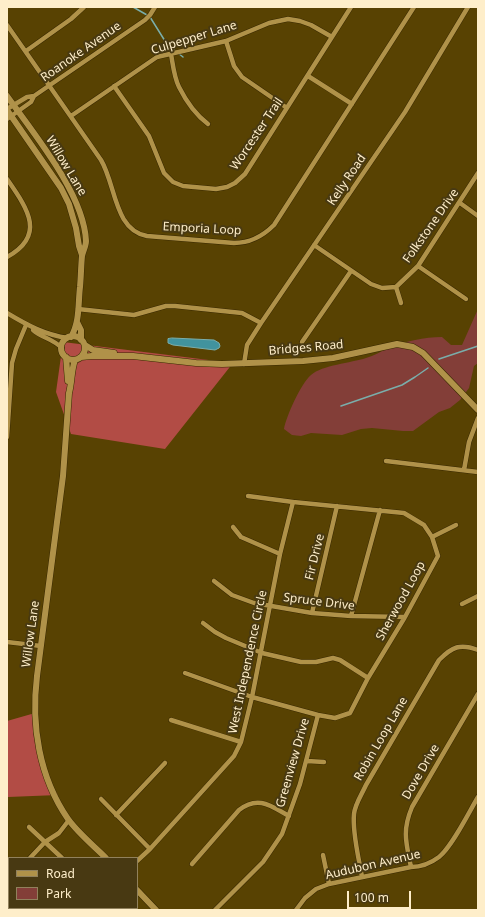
<!DOCTYPE html>
<style>
body{margin:0}
#map{position:relative;width:485px;height:917px;overflow:hidden;background:#584202;font-family:"Noto Sans",sans-serif}
canvas{display:block}
.frame{position:absolute;inset:0;border:8px solid #feeeca;pointer-events:none}
.legend{position:absolute;left:8px;top:857px;width:130px;height:52px;box-sizing:border-box;background:#483912;border:1px solid #91815c;margin:0;padding:5px 7px;list-style:none;font-size:12px;color:#feeeca}
.legend li{display:flex;align-items:center;gap:8px;height:20px}
.legend b{width:20px;border:1px solid #91815c}
.scale{position:absolute;left:347px;top:891px;width:64px;height:18px;box-sizing:border-box;border:2px solid #feeeca;border-top:0;padding-left:5px;font-size:12px;line-height:14px;white-space:nowrap;color:#feeeca;-webkit-text-stroke:3px #483912;paint-order:stroke}
</style>
<div id="map">
<canvas width="485" height="917"></canvas>
<div class="frame"></div>
<ul class="legend">
<li><b style="height:5px;background:#b09249"></b>Road</li>
<li><b style="height:11px;background:#833e38"></b>Park</li>
</ul>
<div class="scale">100 m</div>
</div>
<script>
const g = document.querySelector('canvas').getContext('2d');
g.lineJoin = 'round';
function paint(path, color) {
  g.fillStyle = color;
  g.fill(path, 'evenodd');
}
function strokePath(path, color, width, dash) {
  g.strokeStyle = color;
  g.lineWidth = width;
  g.lineCap = dash ? 'butt' : 'round';
  g.setLineDash(dash || []);
  g.stroke(path);
}
function label(font, color, halo, rows, align = 'center') {
  g.font = font + ' "Noto Sans",sans-serif';
  g.lineWidth = 4;
  g.setLineDash([]);
  g.textBaseline = 'middle';
  g.strokeStyle = halo;
  g.fillStyle = color;
  for (const [text, x, y, turn = 0] of rows) {
    g.save();
    g.translate(x, y);
    g.rotate((+turn || 0) * Math.PI / 180);
    g.textAlign = isNaN(turn) ? turn : align;
    if (halo) g.strokeText(text, 0, 0);
    g.fillText(text, 0, 0);
    g.restore();
  }
}
const green = new Path2D(`
 M478,309V363L474,366L469,388L460,400L450,408L439,412L413,431H403L372,428L361,429L342,435L311,433L301,436L292,435L284,429C286,417 301,383 311,375C322,365 351,363 366,358C374,356 381,351 389,348C406,341 424,337 442,337L451,345H462Z`);
const forest = new Path2D(`
 M63,342L233,363L165,449L71,434L56,392Z
 M35,713V744L43,770L58,795L8,797L7,801V721Z`);
const water = new Path2D(`
 M172,338L214,340L219,343L220,346L219,348L215,350L173,345L168,343V339Z`);
const stream = new Path2D(`
 M133,7L147,15
 M150,17L165,41L175,51
 M178,53L183,57
 M439,359L478,346
 M341,406L402,385L415,377L428,368`);
const minor = new Path2D(`
 M7,25L101,160C116,185 114,230 147,236L234,243C250,243 263,236 274,225L414,7
 M226,41L234,66L242,77L287,108
 M26,51L71,19L84,7
 M171,54C173,65 174,77 179,87C186,101 196,115 208,124
 M308,76L352,104
 M114,86L149,136L164,173L173,182L183,186L216,189L227,187L235,183L245,174L351,7
 M7,109L27,97L34,96L50,85L145,20L150,15L155,7
 M71,116L157,57L226,41L269,23L288,19L300,21L311,25L332,37
 M7,119L31,102L34,96
 M7,179C27,208 47,235 7,257
 M460,203L478,216
 M314,245L371,284L382,288L396,287L418,266L478,173
 M418,266L466,299
 M396,287L401,303
 M78,309L134,315L166,306H175L242,313L261,323
 M7,313C27,325 45,335 68,338
 M33,330C42,338 52,338 62,348
 M302,342L351,271
 M244,364L247,345L261,323L405,112L468,7
 M7,437L12,363L16,349L26,325
 M386,461L478,472
 M464,470L469,442L478,418
 M233,527L241,537L280,554
 M432,537L456,525
 M214,581L232,595L254,603L312,613L351,616L405,617
 M462,604L478,596
 M312,613L337,506
 M351,616L380,510
 M203,623L215,632L226,638L262,653L301,662H316L333,658L340,660L368,678
 M7,642L41,646
 M185,673L252,697L318,715L335,718L350,713L368,678L405,617L438,556L432,537L424,525L404,513L293,502L248,496
 M171,720L241,742
 M307,761L324,762
 M101,799L150,849
 M116,815L165,763
 M29,827L62,858
 M323,855L329,884
 M30,858L45,842L59,833L69,820
 M137,861L150,849L234,756L241,742L252,697L280,554L293,502
 M192,864L239,810C258,795 271,806 289,816
 M411,867C406,842 402,831 412,807L478,694
 M362,877C359,859 352,832 354,814C355,804 362,794 366,785L439,660C452,647 460,643 478,650
 M127,908L129,910
 M13,910L14,908
 M43,910L45,908
 M215,910L263,862L282,834L300,784L318,715
 M296,910L305,898L316,889L329,884L411,867C420,867 431,863 439,857C452,847 469,812 478,797`);
const tertiary = new Path2D(`
 M7,96C34,134 84,194 86,241C86,246 83,251 82,256C81,266 81,276 80,287C78,303 80,322 71,337
 M7,110L61,188L69,204L76,228L79,246L82,255
 M77,322L81,330V340
 M61 348a12 12 0 1 1 24 0a12 12 0 1 1-24 0Z
 M85,345L93,350L114,353
 M66,357L68,381
 M81,357L92,356H133L196,363L222,364L303,361L333,358L397,344L413,347L423,353L478,410
 M75,360C71,371 72,382 69,393L63,476L37,676C31,725 39,777 68,819C78,833 94,846 106,858
 M137,890L156,910`);
const streetNames = [
 ["Culpepper Lane",194,38,-17],
 ["Roanoke Avenue",81,52,-35],
 ["Worcester Trail",257,134,-56],
 ["Willow Lane",66,166,59],
 ["Kelly Road",347,180,-56],
 ["Folkstone Drive",431,226,-55],
 ["Emporia Loop",202,229,3],
 ["Bridges Road",306,348,-5],
 ["Fir Drive",315,557,-76],
 ["Sherwood Loop",401,601,-61],
 ["Spruce Drive",319,602,7],
 ["Willow Lane",31,634,-82],
 ["West Independence Circle",248,662,-78],
 ["Robin Loop Lane",381,739,-60],
 ["Greenview Drive",293,763,-74],
 ["Dove Drive",421,772,-60],
 ["Audubon Avenue",373,865,-13]
];
paint(green, '#833e38');
paint(forest, '#b24c45');
paint(water, '#41939e');
strokePath(water, '#7aaeab', 1);
strokePath(stream, '#7aaeab', 1.5);
strokePath(minor, '#392901', 5.5);
strokePath(tertiary, '#392901', 7);
strokePath(minor, '#b09249', 4.5);
strokePath(tertiary, '#b09249', 6);
label('12px', '#feeeca', '#483912', streetNames);
</script>
